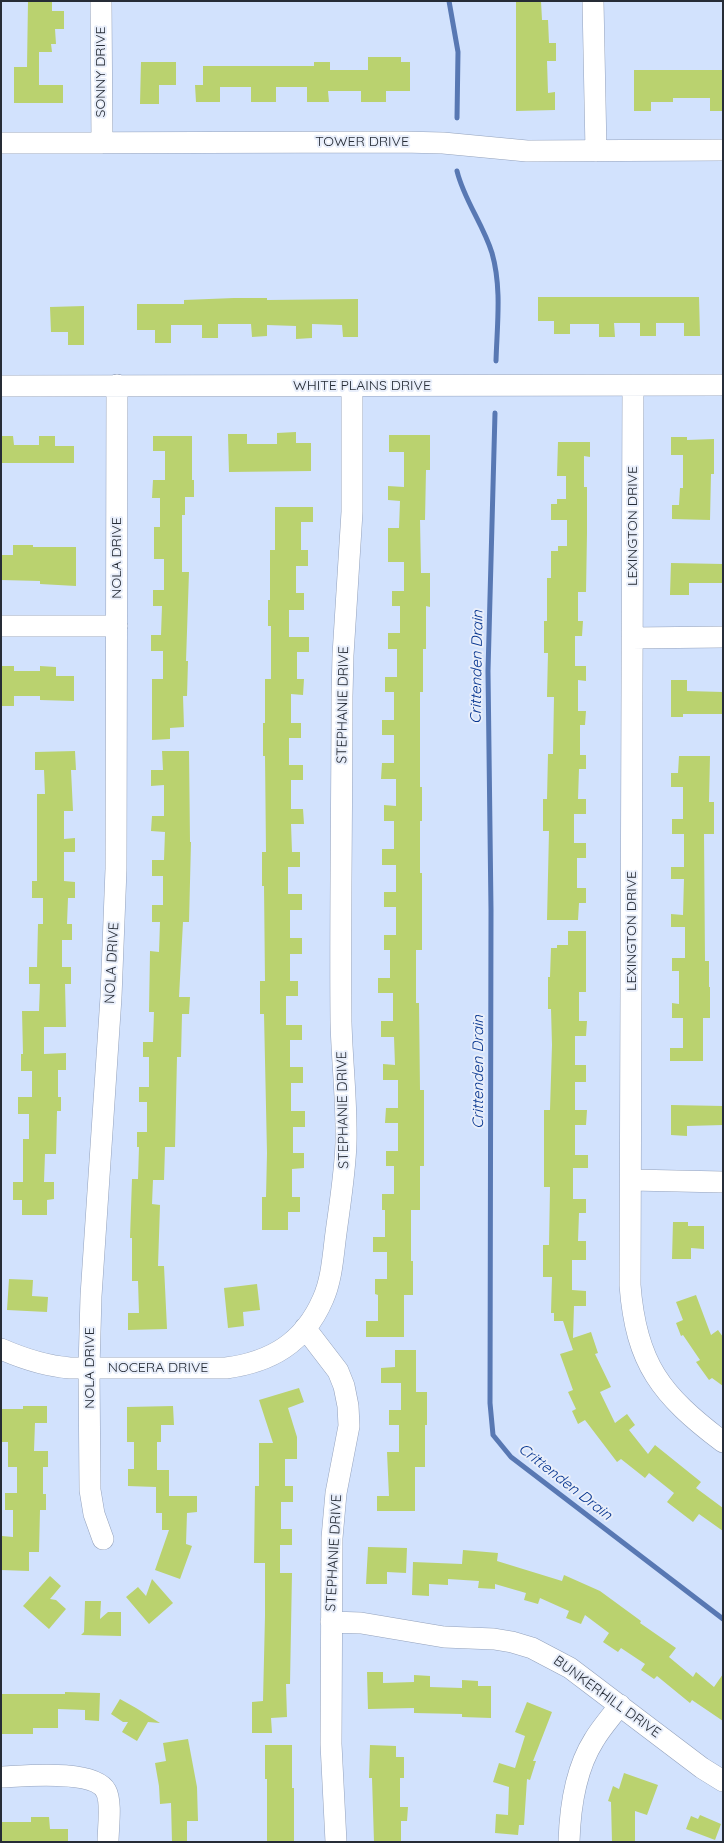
<!DOCTYPE html>
<style>
body{margin:0}
#map{position:relative;width:724px;height:1843px;overflow:hidden;background:#d2e2fd;font-family:Quicksand,sans-serif}
canvas{display:block}
.frame{position:absolute;inset:0;border:2px solid #262c36;pointer-events:none}
</style>
<div id="map">
<canvas width="724" height="1843"></canvas>
<div class="frame"></div>
</div>
<script>
const g = document.querySelector('canvas').getContext('2d');
g.lineJoin = 'round';
function strokePath(path, color, width, dash) {
  g.strokeStyle = color;
  g.lineWidth = width;
  g.lineCap = dash ? 'butt' : 'round';
  g.setLineDash(dash || []);
  g.stroke(path);
}
function paint(path, color) {
  g.fillStyle = color;
  g.fill(path, 'evenodd');
}
function label(font, color, halo, rows, align = 'center') {
  g.font = font + ' Quicksand,sans-serif';
  g.lineWidth = 4;
  g.setLineDash([]);
  g.textBaseline = 'middle';
  g.strokeStyle = halo;
  g.fillStyle = color;
  for (const [text, x, y, turn = 0] of rows) {
    g.save();
    g.translate(x, y);
    g.rotate((+turn || 0) * Math.PI / 180);
    g.textAlign = isNaN(turn) ? turn : align;
    if (halo) g.strokeText(text, 0, 0);
    g.fillText(text, 0, 0);
    g.restore();
  }
}
const stream = new Path2D(`
 M449,1L458,52L457,118
 M457,171C464,200 483,224 492,253C502,288 497,325 496,361
 M495,413L488,671L491,910L490,1403L493,1435L511,1457L723,1619`);
const building = new Path2D(`
 M28,1H52V11H64V29H55L56,44H51L52,52H39V85H63V103H14V67H27Z
 M516,1H541L542,20H548L549,43H556V61H547L548,93L555,92V110L516,111Z
 M368,57H401V62H410V91H386V102H361V91H328L329,102H307V87H276V102H251V87H220V102H196L195,85H203V66H314V62H330V70H368Z
 M141,62H176V85H159V104H140Z
 M634,70H723V111H710V98H673V102H651V111H634Z
 M538,297H699L700,336H684V323H656V336H640V323H614L615,337H599V324H570V334H554V321H538Z
 M234,298H267V300L358,299V337H343L342,325L312,324V338L296,339V326L267,325V336L252,337L251,324H218V338H202V325H171V343H155V330H137V304H184V300Z
 M84,306V345H68V332H51L50,307Z
 M296,432V443H311V471L229,472L228,434H247V444H277V433Z
 M389,435H430V470H426L425,520H420L421,573H430V607L426,606V649H423V692H420V787H422V821H420V873H422V950H416V1003H419L420,1090H424V1166H420V1210H411V1261H413V1295H404V1337H366V1321H378V1295L375,1294V1279H387V1252H373V1237H385V1210H382V1194H394V1166H386V1151H398V1123H385L386,1108H398V1080H383V1064L395,1065L394,1037H381V1021H393V993H378V978H390V950H384V935H396V907H384V892H396V865H382V849H394V821H384V805L396,806V779H381L382,763H394V735H382V720H394V692H385V677H397V649H388V633H400V606H392V591H404V562H388V528H399L400,501L388,500V486L404,487V452H389Z
 M1,436H13L14,445H39V436H55V446H74V463H1Z
 M153,436H192V480H194V497H185V515H182V572H189L186,661H188L187,696H183L184,727L170,728V739L152,740V679H163V651H151V635H161L162,606H153V590H164V559H154V527H160V498H152L153,480H165V451H153Z
 M671,437H687V440L714,439V474H711L710,520L672,519V505H679L680,488H683V455H671Z
 M558,442H590V457L584,456V487H587V533L586,592H578V621H583L582,636H575V666H586V681L578,680V711H586L585,725H580V755H586V769H579L578,799H586V814H574V843H586V858H577V888H586V903H579L578,920H547L549,831H543V799H547L548,754H553L554,697H547L548,653H544V621H547V578H551V551H558V546H567V520H551V504H557V499H566V476H557Z
 M275,507H313V522H301V550H308V566H296V593H304V610H289V637H309V652H297V679H304L303,695L291,694V723H301V738H289V765H303V780H291V809H303L304,824H291L292,852H300V867H288V894H302V910H290V938H302V954H290V981H298V996H286V1025H302V1040H290V1067H303V1083H291V1111H305V1127H293V1153H304V1168L292,1169V1197H300V1212H288V1230H262V1197H266L267,1153L264,1014H260V981H265L264,886H262V852H266L265,756H263V723H265V679H271V626H268V600H270V550H275Z
 M13,545H33V547H76V586L40,584V581L1,580V555H13Z
 M671,563L723,564V583H689V595H670Z
 M1,666H14V671H40V666L56,667V676H74V701L40,700V696H14V706H1Z
 M671,680H687V691L723,692V714H683V717H671Z
 M75,751L76,770H71L73,811H64V839L75,838V852H64V881L75,882V898H68L67,924H72V940H62V967H71V984H65L66,1027H44V1054L66,1053V1070H58V1097H61V1111H57L56,1154H45L44,1182H54V1199L47,1200V1215H22V1200H13V1182H23V1139H29V1114H18V1097H32V1071H21V1054H23L22,1011H39L40,984H29V967H37L38,924H43V898H32V881H37V794H45L44,770H35V752Z
 M162,751H189L190,842H191L189,922H183L179,997H190L189,1014H182L181,1057H177L175,1147H165L164,1180H153L152,1204L160,1205L158,1266H164L167,1329L128,1330V1313H139L138,1281H132V1238H130L132,1179H138L139,1147H137V1132H147V1102H139V1087H149V1057H143V1042H153L154,1012H149L150,951L159,952L160,922H152V905H163V876H152V860H164L165,832L151,831L152,816H164V785L151,786V770H163Z
 M679,756H710L709,802H714V834H704L705,961H709V987H710V1018H703V1061H670V1048H683V1018H672V1003L679,1004V971H672V958H685V927H671V914L683,915L684,879H671V867H684V834H672V819H683V787H671V773H678Z
 M568,931H586V992H579V1021H587L586,1036H575V1065H586V1082H575V1110H587L586,1125H575V1155H588V1168H573V1199H586V1213H579L578,1241H586V1260H572V1290L586,1291V1306H574L573,1338L591,1332L598,1353L595,1354L611,1387L600,1392L615,1423L627,1414L635,1425L629,1430L648,1454L655,1445L701,1482L696,1488L723,1508V1531L699,1514L693,1522L667,1502L674,1493L649,1473L645,1478L621,1459L617,1462L585,1420L578,1424L572,1411L576,1409L568,1392L573,1390L560,1354L573,1350L563,1321H554V1313H551L552,1277H543V1245H549L550,1187H544V1110H550L552,1045L551,1009H548V977H550L551,948H557V945H568Z
 M671,1105L723,1106V1125L687,1126V1136L671,1135Z
 M673,1222H688V1226H704V1249L691,1248V1259H672Z
 M9,1279L33,1280L32,1296L48,1297L47,1312L7,1310Z
 M257,1284L260,1310L243,1312L244,1326L228,1328L224,1288Z
 M696,1295L711,1335L718,1330L723,1337V1386L712,1378L709,1380L696,1362L700,1360L683,1335L681,1336L676,1323L683,1320L676,1302Z
 M395,1350H416V1392H427V1425H425V1467H415V1511H377V1496H389L387,1452H399V1425H389V1410H401V1383H381V1368L395,1367Z
 M299,1388L304,1402L288,1408L297,1437V1459H285V1486H293V1502H281V1529H292V1545H280V1573H292L290,1684H286L287,1717L271,1718L272,1733H252V1702L263,1701L265,1616V1563H254L255,1486H259V1443H273L259,1400Z
 M23,1406H47V1423H35L34,1451H48V1467H43V1494H46V1510H40L39,1552H29V1571L1,1570L2,1536L13,1537V1510H5V1493H17V1467H8V1442H2V1409H23Z
 M173,1406L174,1425H161V1442H157V1470H169V1496H197V1512L187,1513L186,1544L192,1546L180,1579L155,1570L169,1530H162V1513H156V1487L128,1486V1469H134V1442H127V1407Z
 M368,1547L407,1548L406,1573L387,1572V1584H366Z
 M463,1550L498,1553L497,1561L562,1581L564,1575L600,1591L641,1621L640,1623L676,1648L669,1657L693,1677L696,1672L714,1687L723,1674V1721L692,1700L690,1703L657,1676L654,1679L641,1670L645,1664L621,1648L618,1652L603,1642L609,1633L585,1615L581,1624L566,1618L569,1611L540,1598L538,1604L524,1600L526,1593L495,1584V1589L478,1588L479,1581L448,1579V1585L429,1584V1596L412,1595L413,1562L462,1564Z
 M50,1576L61,1586L50,1599L56,1600L66,1609L49,1629L23,1606Z
 M152,1579L173,1603L149,1624L126,1597L138,1587L146,1596Z
 M85,1601H101L100,1619L108,1612H121V1636L81,1635L84,1632Z
 M367,1672H383V1683L414,1682V1675L430,1676V1687L462,1688V1680L478,1681V1686H491V1718L462,1717V1714L414,1713V1708L368,1709Z
 M65,1692L100,1693L99,1721L85,1720V1710L58,1709V1728H33V1734H1V1694H65Z
 M120,1699L136,1708L160,1723L148,1722L137,1741L122,1732L128,1722H123L111,1714Z
 M527,1702L552,1712L533,1761H536L530,1780L527,1779L524,1825H519L518,1835L495,1833L496,1814L508,1815L509,1787L493,1782L499,1763L515,1768L525,1736L515,1732Z
 M188,1739L197,1787L198,1821H187V1842H172L171,1803L160,1804L159,1786L155,1763L166,1761L163,1743Z
 M265,1745H292V1788H294V1842H267V1779H265Z
 M370,1745L396,1746V1757H404V1778H400V1807H408L407,1821H401V1842H374L372,1778H369Z
 M624,1773L658,1785L647,1815L635,1811V1842H612L611,1802L608,1801L613,1786L619,1789Z
 M700,1815L721,1824L715,1840L686,1829L691,1816L698,1819Z
 M31,1817H49L50,1829H68V1842H1V1822H31Z`);
const minor = new Path2D(`
 M101,1L102,143
 M593,1L596,151
 M1,143L402,142L443,143L527,151L723,150
 M1,386L723,385
 M633,386L630,1285C636,1364 661,1395 723,1442
 M1,626H117
 M632,638L723,637
 M632,1180L723,1182
 M305,1328L338,1371L344,1386L348,1406L349,1426L336,1493L332,1538L331,1744L336,1842
 M1,1349C24,1359 45,1366 70,1368H226C271,1362 304,1343 323,1299C332,1279 333,1255 336,1233C340,1203 345,1173 346,1143C347,1102 342,1062 341,1022C340,913 342,805 342,696L343,655L352,512V386
 M103,1539L94,1514L90,1490L89,1368L91,1296L111,997L116,869L117,385
 M331,1622L361,1623L444,1637L494,1639L512,1642L532,1648L570,1668L702,1768L723,1781
 M1,1777C25,1776 94,1769 106,1791C112,1802 108,1829 108,1842
 M569,1842C570,1807 575,1770 594,1740C601,1728 611,1717 620,1705`);
const streetNames = [
 ["SONNY DRIVE",101,72,-90],
 ["TOWER DRIVE",362,142],
 ["WHITE PLAINS DRIVE",362,386],
 ["LEXINGTON DRIVE",633,526,-90],
 ["NOLA DRIVE",117,558,-90],
 ["STEPHANIE DRIVE",343,705,-89],
 ["LEXINGTON DRIVE",632,931,-90],
 ["NOLA DRIVE",112,963,-87],
 ["STEPHANIE DRIVE",343,1110,-91],
 ["NOLA DRIVE",90,1368,-90],
 ["NOCERA DRIVE",158,1368],
 ["STEPHANIE DRIVE",334,1553,-87],
 ["BUNKERHILL DRIVE",607,1697,36]
];
const waterNames = [
 ["Crittenden Drain",477,667,-89],
 ["Crittenden Drain",478,1072,-90],
 ["Crittenden Drain",565,1482,38]
];
strokePath(stream, '#5878b3', 5);
paint(building, '#bad26f');
strokePath(minor, '#93a1bb', 22);
strokePath(minor, '#fff', 21);
label('14px', '#262c36', '#e8eefa', streetNames);
label('italic 15px', '#05348f', '#e8eefa', waterNames);
</script>
